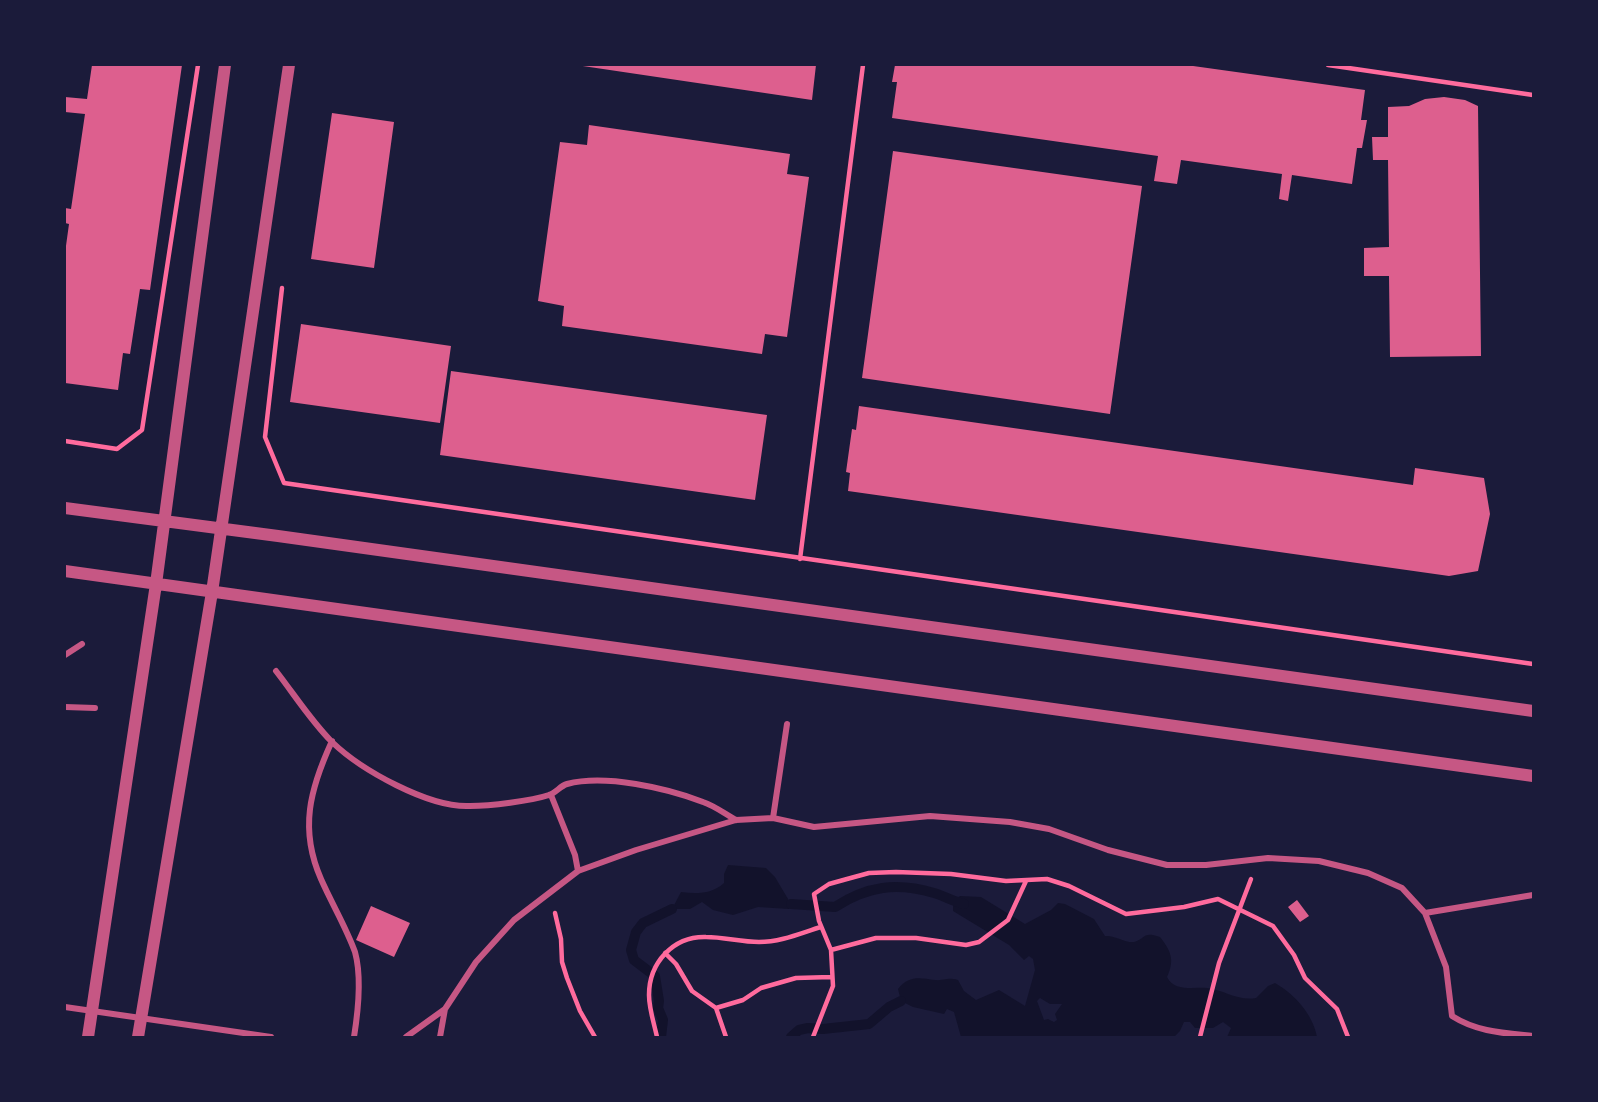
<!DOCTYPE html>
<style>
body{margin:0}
#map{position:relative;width:1598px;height:1102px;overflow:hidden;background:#1b1b3a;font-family:"Public Sans",sans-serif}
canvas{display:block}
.frame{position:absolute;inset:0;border:66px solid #1b1b3a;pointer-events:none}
</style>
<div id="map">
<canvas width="1598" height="1102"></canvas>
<div class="frame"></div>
</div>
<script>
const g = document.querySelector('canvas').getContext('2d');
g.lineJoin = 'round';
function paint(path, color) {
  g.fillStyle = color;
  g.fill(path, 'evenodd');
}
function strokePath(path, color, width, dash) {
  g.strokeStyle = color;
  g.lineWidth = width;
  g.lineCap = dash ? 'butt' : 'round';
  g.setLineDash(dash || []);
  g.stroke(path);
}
const water = new Path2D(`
 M728,865L766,868L775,877L791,904L789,909L758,907L733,915L713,910L702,902L690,909H672L681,892C697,894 712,894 724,883V874Z
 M960,896L981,897L1025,924L1051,910L1058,903L1065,904L1094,919L1105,936C1115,935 1125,943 1134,942C1146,939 1142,931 1160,937C1171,951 1175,960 1167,977C1174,992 1194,987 1207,988C1225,990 1236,1001 1256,998L1268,986L1275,983C1294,994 1313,1014 1317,1037H1227L1231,1028L1223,1022L1213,1028H1195L1190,1022H1184L1180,1031L1174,1037H961L954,1012L947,1009L944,1014L913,1007L901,1001L898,989C909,975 920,978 935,980C944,981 946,977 958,980L964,991L976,1000L999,990L1025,1006L1035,970L1033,959L1029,956L1024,960L1009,945L953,911V901ZM1040,998L1050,1004H1062L1055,1014L1057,1020L1054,1022L1048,1019L1044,1020L1037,1001Z`);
const stream = new Path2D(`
 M791,904L835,907C867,886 897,882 934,893C944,896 953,901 964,904
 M661,1037L663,1020L658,1008L659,1001L655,976L634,960L631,950L636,932L643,923L672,909
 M791,1037L799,1030L808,1028L823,1029L869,1024L889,1007L901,1001`);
const building = new Path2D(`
 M92,65H182L150,290L140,289L130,354L123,353L118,390L65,383V253L69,224L65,223V208L71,209L85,114L65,112V97L87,99Z
 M576,65H816L812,100Z
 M895,65H1186L1365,90L1361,120H1367L1362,148H1357L1352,184L1292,175L1288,201L1279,199L1282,174L1181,160L1177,184L1154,181L1158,156L892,118L897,82H892Z
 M1444,97L1465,100L1478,106L1481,356L1390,357L1389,276H1364V248L1389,247L1388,160H1373L1372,137H1388V107L1409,106L1425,99Z
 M332,113L394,122L374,268L311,259Z
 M589,125L790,154L787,174L809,177L787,337L765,334L762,354L562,326L564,306L538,301L560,142L587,145Z
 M893,151L1142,186L1110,414L862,378Z
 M301,324L451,346L440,423L290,402Z
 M451,371L767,415L755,500L440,455Z
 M859,406L1413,485L1415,468L1484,478L1490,514L1478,571L1449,576L848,491L850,473L846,472L852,429L856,430Z
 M1297,900L1309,916L1300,922L1288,907Z
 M371,906L410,923L394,957L356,940Z`);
const path = new Path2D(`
 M1328,65L1533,95
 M282,288L265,437L284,483L1533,664
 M65,441L117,449L142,430L198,65
 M800,559L863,65
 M555,913L561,939L562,962L567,978L580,1011L595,1037
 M831,950L876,938H916L966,945L979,942L1008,920L1026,881
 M665,953L676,964L692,991L716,1008L743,1000L761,988L796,978L831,977
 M716,1008L726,1037
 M657,1037C654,1023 649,1009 649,995C649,963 673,936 706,937C724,937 741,942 759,942C781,942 801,933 821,927
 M813,1037L833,986L831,950L819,921L814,894L829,884L847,879L869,873L896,872L951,874L1006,881L1047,879L1069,886L1126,914L1184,907L1218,899L1273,926L1294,955L1305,978L1337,1009L1348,1037
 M1200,1037L1219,963L1251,879`);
const pedestrian = new Path2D(`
 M65,655L82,644
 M276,671C294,694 311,721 332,742C361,770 429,808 470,806C490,806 531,801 549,795C556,793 560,786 567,784C605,774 667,788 703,802C715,806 725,814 736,820
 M65,707L95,708
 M332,741C310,789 299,829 321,879C332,904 346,927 355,952C362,977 358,1012 354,1037
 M551,795L575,855L578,871
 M773,818L787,724
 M1425,913L1533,895
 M65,1007L271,1037
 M406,1037L445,1009
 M440,1037L445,1009L476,962L514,920L578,871L636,850L736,820L773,818L814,827L930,816L1010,822L1049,829L1108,850L1167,865H1206L1268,858L1319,861L1368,873L1402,888L1425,913L1446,967L1452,1016C1477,1032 1504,1033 1533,1036`);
const tertiary = new Path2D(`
 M65,508L278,536L1533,711
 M65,571L1533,776
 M88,1037L156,584L225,65
 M138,1037L212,592L289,65`);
paint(water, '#12122b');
strokePath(stream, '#12122b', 10);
paint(building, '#dd5f8e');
strokePath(path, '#ff6b9d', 4.5);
strokePath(pedestrian, '#c65784', 6);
strokePath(tertiary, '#c65784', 12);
</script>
